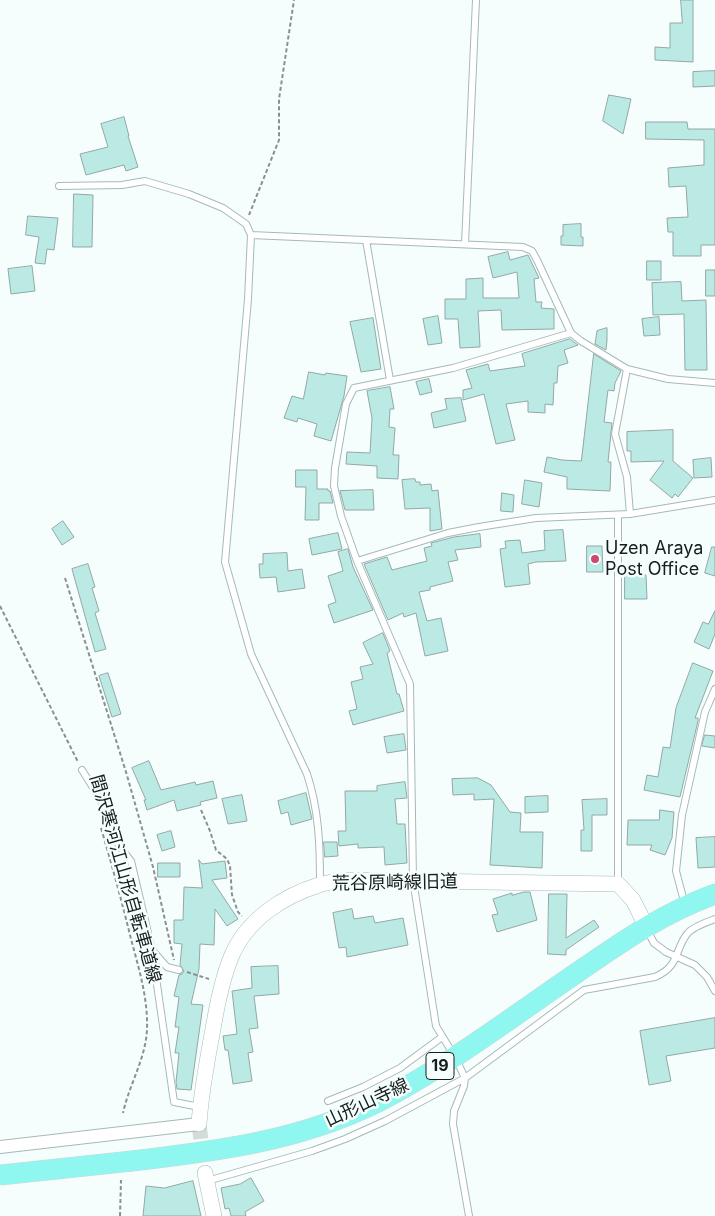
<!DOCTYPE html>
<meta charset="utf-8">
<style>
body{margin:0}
canvas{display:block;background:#f5fefd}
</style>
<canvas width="715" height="1216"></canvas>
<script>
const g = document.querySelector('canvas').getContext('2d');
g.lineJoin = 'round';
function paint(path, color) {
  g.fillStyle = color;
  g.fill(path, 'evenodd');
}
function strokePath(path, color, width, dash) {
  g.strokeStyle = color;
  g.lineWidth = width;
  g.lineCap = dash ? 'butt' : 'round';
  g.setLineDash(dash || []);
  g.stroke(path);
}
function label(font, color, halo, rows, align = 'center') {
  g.font = font + ' Inter,"Noto Sans JP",sans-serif';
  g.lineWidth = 5;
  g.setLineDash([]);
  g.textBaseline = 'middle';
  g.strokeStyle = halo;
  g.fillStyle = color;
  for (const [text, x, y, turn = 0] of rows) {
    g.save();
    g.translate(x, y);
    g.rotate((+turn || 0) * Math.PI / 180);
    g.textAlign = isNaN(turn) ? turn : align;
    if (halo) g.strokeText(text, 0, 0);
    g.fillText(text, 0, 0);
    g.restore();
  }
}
const building = new Path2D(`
 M681,0H693V62L655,60V47L670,48V23H682Z
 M715,71V86L693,87V72Z
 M609,95L631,99L623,134L603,121Z
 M124,117L129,136H128L138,167L126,171L124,165L86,175L80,154L108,147L101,124Z
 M646,122H687L688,129H715V245H701V256H673V232H668L667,218L688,217L686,186L669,187L668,168L704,165V140L646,139Z
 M74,194L93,195L92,247H73Z
 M28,216L58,218L54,250L47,249L45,264L35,263L39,237L26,235Z
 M581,224V237H583V246L561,245V236H563V225Z
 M508,252L510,260L528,255L539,278L534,279L536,302H542L541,308L554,309V329L502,330L501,310L478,311L480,347L460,348L458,319H445V299H466V279L483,278V298H519L517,272L493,278L488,257Z
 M647,261H661V280H647Z
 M32,266L35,291L11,294L8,269Z
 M706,270H715V296H706Z
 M681,282L682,301L706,300L707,370H685L684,314L653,315L652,283Z
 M438,316L442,343L428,345L423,319Z
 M659,317L660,335L644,336L642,319Z
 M373,318L381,369L361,372L350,322Z
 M607,328V340L606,350L595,344L597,331Z
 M570,339L578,345L564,350L568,363L558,366L557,383H554L553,405L545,404V413L528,412V401L506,404L515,440L496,444L484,394L463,400V390L472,388L466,370L488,364L490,371L525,366L522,354Z
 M594,354L621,371L615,383L614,391L608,390L604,422L612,423L608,462H611L610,491L567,489V477L544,472L547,457L562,460L581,461Z
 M309,372L325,375L326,373L347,376L344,396L331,441L314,436L317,424L298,418L297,422L284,418L292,396L303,399Z
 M429,379L432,392L420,395L416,382Z
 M390,387L394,409H390L389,427L395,428L393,455H399L398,479L377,478V466L346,464L347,452L370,453L372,418L367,391Z
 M461,398L466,421L434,428L431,413L447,409L445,399Z
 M673,430V461L693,478L678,497L675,494L672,498L650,480L664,461L631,462V451H627V432Z
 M711,458L712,477L694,478L693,460Z
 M296,470H317V489H328V491H330L333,503H319V520H305L306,487H296Z
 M415,479L416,482H420V485L431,484L432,491L438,490L442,529L430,531V508L405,509L402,480Z
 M525,480L542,483L539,507L522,504Z
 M373,490L374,510H345L340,491Z
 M502,493L514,495L513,512L501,511Z
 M63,521L74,537L62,545L52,529Z
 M563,530L566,561L536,562L528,564L530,584L505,587L500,549L506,548L505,541L520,540L522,553L545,550L544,531Z
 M338,533L342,549L312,555L309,539Z
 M480,534L481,547L455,550L458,560L448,562L453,581L430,587V590L419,592L427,621L441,618L448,651L425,656L416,613L404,617L403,613L388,620L364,564L387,557L392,570L427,561L424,548L432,546L431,543L454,537Z
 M587,546H602L603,572H587Z
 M712,547H715V576L705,573Z
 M348,549L353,567L373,610L334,623L328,605L336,602L328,576L343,571L338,552Z
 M287,553L288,571L302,569L305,588L278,592L276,577L260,578L259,564H263V554Z
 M88,564L95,587L92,588L99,611L95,613L106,649L95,652L72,569Z
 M625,575H646L647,599H625Z
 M715,611V634L709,649L694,642L703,622L708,624Z
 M383,633L390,651L387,653L397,694H399L404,711L353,725L349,711L357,709L351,682L363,679L360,667L373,664L363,643Z
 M693,663L713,671L695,718H698V721L680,797L644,790L647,775L658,777L663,747L670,748L676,708Z
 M108,673L121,714L112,717L99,676Z
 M404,734L406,750L387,753L384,737Z
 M705,735L715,736V748L702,746Z
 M149,761L161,790L195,782L196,785L213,781L217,798L200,802L201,805L177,811L174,800L147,810L144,800H146L132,768Z
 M478,778L491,785L510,812L521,813L520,832H543L542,868L490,865L494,799L474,800V794L453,795L452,779Z
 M405,782L407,798L395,799L397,824H405L407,863L385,865L384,847L358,848V844L339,846L338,831H346L345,791H377V786Z
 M306,793L312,819L291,825L288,812L281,814L278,801Z
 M242,795L247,821L228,824L222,799Z
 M548,796V812L525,813V797Z
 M607,799V815H592V851H581V830H584L582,800Z
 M660,810L674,812L672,838L665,855L650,850L652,845H627L628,820H659Z
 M171,831L175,847L162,851L157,835Z
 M715,837V867L698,868L696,838Z
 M324,842H337L338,856L325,857Z
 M199,860L202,864L225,861L227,878L212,880L238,919L227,926L215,909L214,945L200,944L199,969L191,1004L203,1005L191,1090L177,1089L176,1082L179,1053H175L179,1027H175L179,997L174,996L179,975L182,974L184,971L180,965L182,944L174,943V920H183L184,887L202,888Z
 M158,863H180V877H158Z
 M524,892H530L537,920L497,932L492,915L498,914L493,899L512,893V895Z
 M549,894H567L566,938L594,920L599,927L566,950V955L548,954Z
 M352,909L354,919L373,916L375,923L403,918L408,945L347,957L346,947L339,948L333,913Z
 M278,966L279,994L254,996L258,1028L249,1029L253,1052L248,1053L252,1081L233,1084L228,1050H225L223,1036L237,1034L232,991L252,988L251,967Z
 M715,1018V1048L666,1056L671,1081L649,1085L640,1031Z
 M251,1178L264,1201L245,1212L246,1216H231L229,1208L225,1209L221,1188L240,1184Z
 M193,1181L201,1216H143L146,1186L164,1188Z`);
const tertiaryTunnel = new Path2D(`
 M199,1124L205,1173`);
const path = new Path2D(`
 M249,215L279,140V99L294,0
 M65,578L126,772L153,867L174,960
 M0,606L78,762
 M201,810L210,831L216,850L227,859L230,866L232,895L238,912L242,916
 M101,828C112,865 122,902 131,939C139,969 148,998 147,1029C146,1058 129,1085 123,1113
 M187,972L209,979
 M120,1216L121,1180`);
const service = new Path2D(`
 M59,186L122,185L145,181L189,194L223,208L246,224L251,235L248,299L225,562L251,654L307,774C319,810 320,846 320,883
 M251,235L523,247L532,251L537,260L571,333L581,341L627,369L668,379L715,383
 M366,240L390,380
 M465,244L476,0
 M627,369L615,434L627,477L630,514
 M357,561L448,533L479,527L536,518L630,514L715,500
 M82,770L100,799L119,846L131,861L152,950L167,967L179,970
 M618,883V515
 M685,905L676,871L682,815L705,712L715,689
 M647,930L654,943L666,952L695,965L707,977L715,991
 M152,950L174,1102L200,1107
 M328,1101L363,1087L400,1068L442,1037
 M207,1181L312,1151L345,1139L385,1121L465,1078L584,990L655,977C680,966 674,951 687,934C692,927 707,922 715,919
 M469,1216L453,1124L454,1111L464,1086L465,1078L455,1057L436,1026L413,880L410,684L357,561L341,516L334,486L335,468L346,404L354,388L453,368L571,333`);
const minor = new Path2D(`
 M0,1147L199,1124`);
const tertiary = new Path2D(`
 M199,1124C201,1092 207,1061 213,1029C217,1005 222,978 232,955C247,920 283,896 319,885C328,882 339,881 349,880L618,884L633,900L646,926
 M205,1173L214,1216`);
const primary = new Path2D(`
 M132,1161C218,1151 299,1141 378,1102C448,1066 512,1017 578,972C623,941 663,913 715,894`);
const primaryBridge = new Path2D(`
 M0,1175L132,1161`);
const markers = [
 [595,559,5,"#d24472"]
];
const shields = [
 [440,1066,28]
];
const shieldNames = [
 ["19",440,1066]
];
const poiNames = [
 ["Uzen Araya",605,549],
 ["Post Office",605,570]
];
const streetNames = [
 ["間沢寒河江山形自転車道線",125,879,74],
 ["荒谷原崎線旧道",395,883,-1],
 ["山形山寺線",367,1103,-25]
];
paint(building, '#bbeae4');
strokePath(building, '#92a8a5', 1);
strokePath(tertiaryTunnel, '#d4dcdb', 15, [15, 8]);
strokePath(service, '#a4bab8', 8);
strokePath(minor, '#a4bab8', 14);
strokePath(tertiary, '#a4bab8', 16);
strokePath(primary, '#d5d6d6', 21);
strokePath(path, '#899190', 2, [4, 2.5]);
strokePath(service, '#fff', 6);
strokePath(minor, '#fff', 12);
strokePath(tertiary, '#fff', 15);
strokePath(primary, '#8ff7ef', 20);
strokePath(primaryBridge, '#d5d6d6', 21, []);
strokePath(primaryBridge, '#8ff7ef', 20);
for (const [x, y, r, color] of markers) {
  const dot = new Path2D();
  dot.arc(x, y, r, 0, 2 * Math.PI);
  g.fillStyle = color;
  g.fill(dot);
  strokePath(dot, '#f5fefd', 2);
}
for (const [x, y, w] of shields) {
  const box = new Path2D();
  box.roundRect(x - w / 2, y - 13.5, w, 27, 4);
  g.fillStyle = '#f5fefd';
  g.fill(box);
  strokePath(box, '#161e1d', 1);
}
label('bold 16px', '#161e1d', null, shieldNames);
label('18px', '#161e1d', '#f5fefd', poiNames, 'left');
label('18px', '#161e1d', '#f5fefd', streetNames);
</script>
